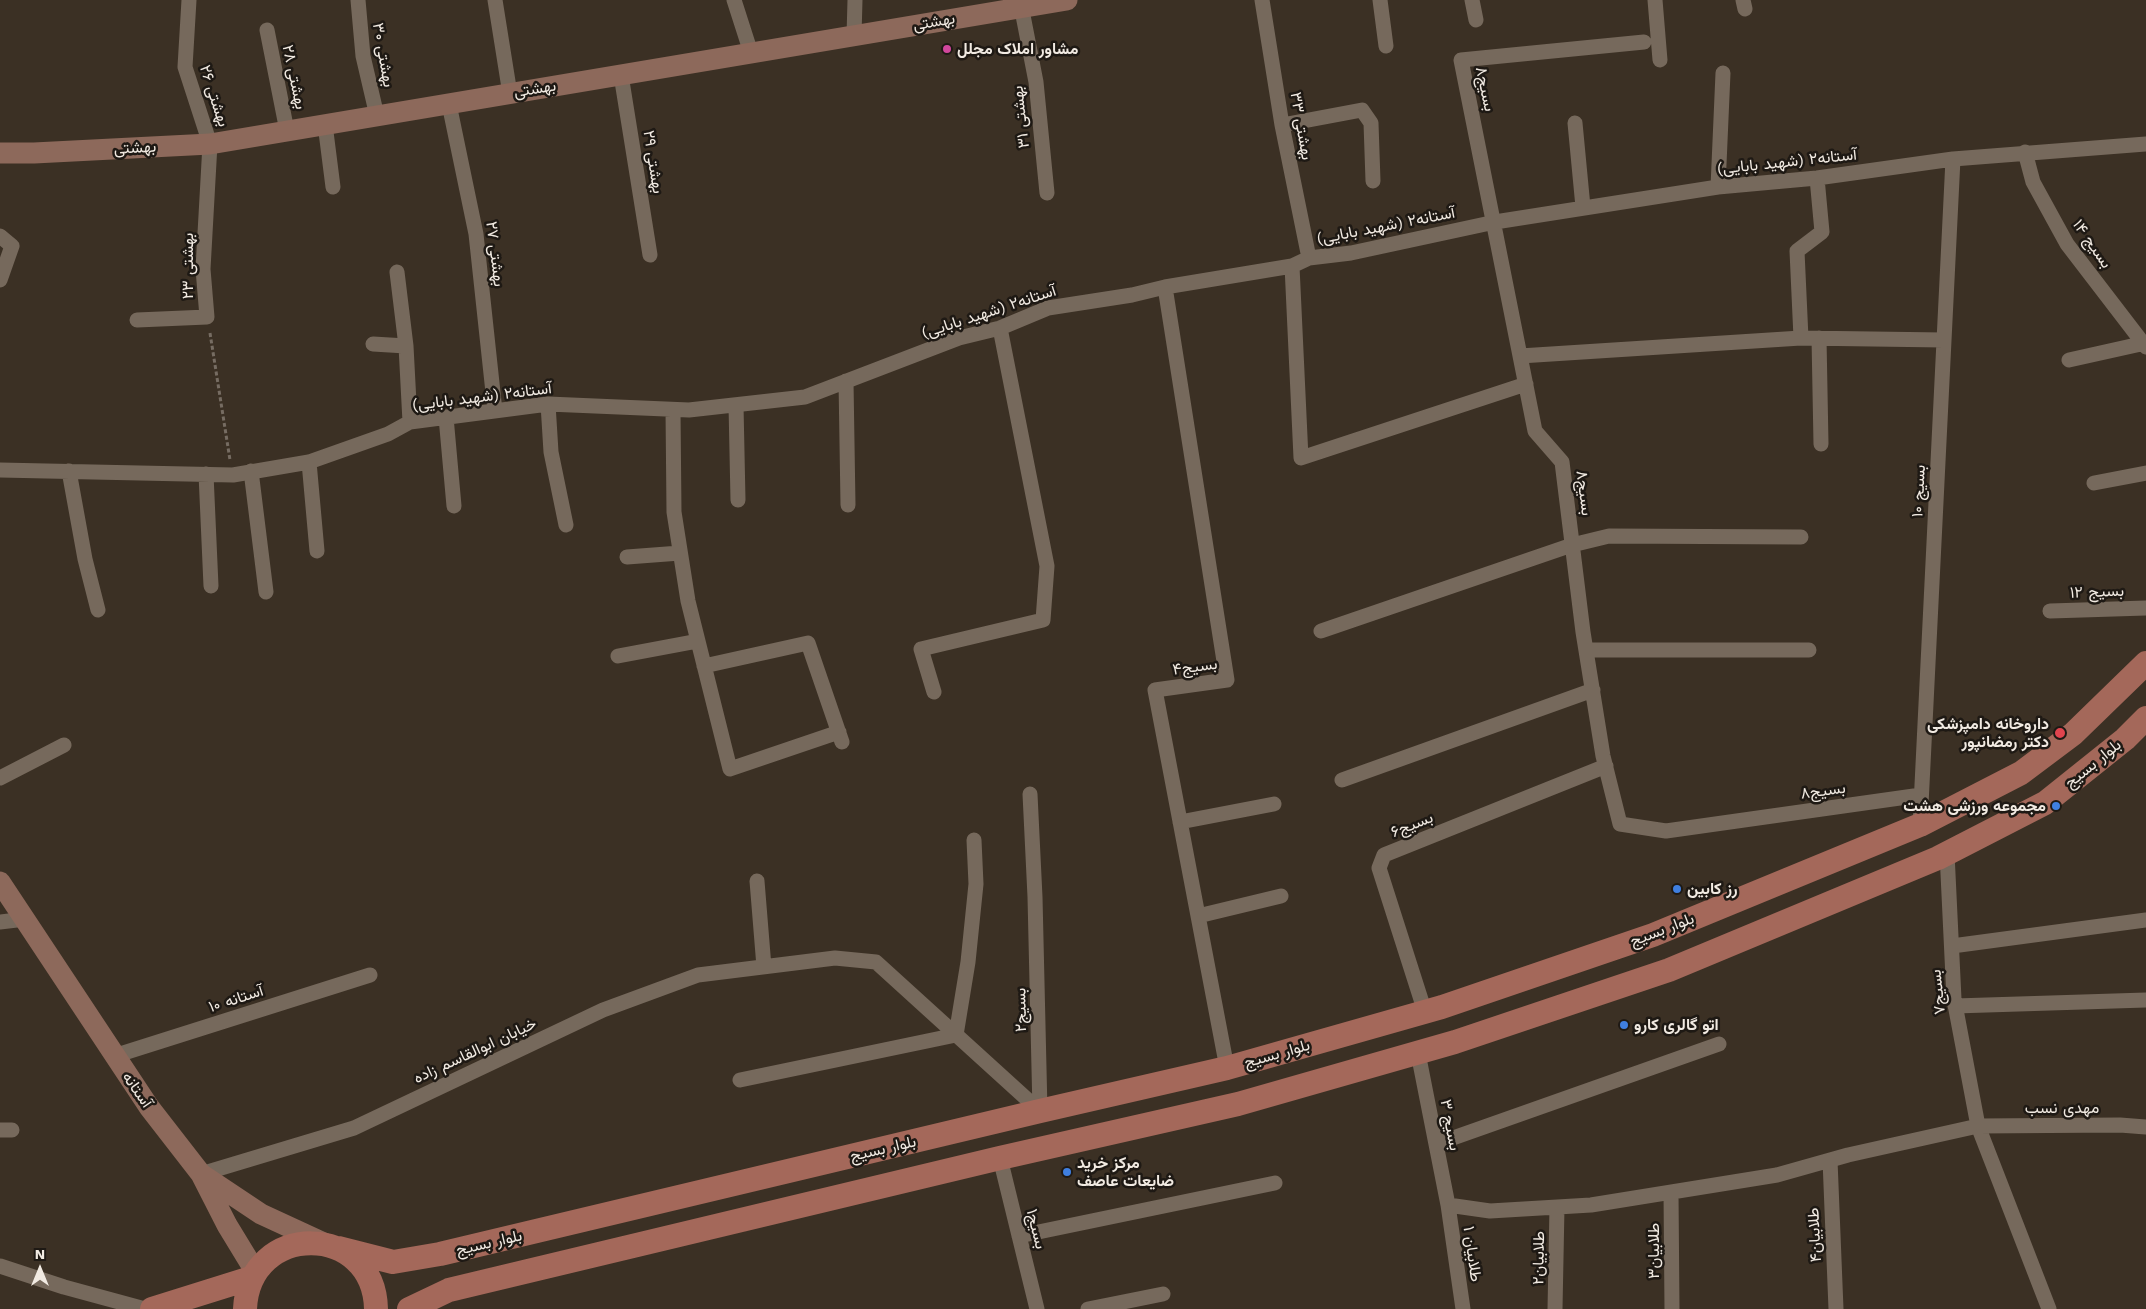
<!DOCTYPE html>
<meta charset="utf-8">
<style>
body{margin:0}
#map{position:relative;width:2146px;height:1309px;overflow:hidden;background:#3b3024;font-family:"Work Sans",sans-serif}
canvas{display:block}
.north{position:absolute;left:15px;top:1244px;width:50px;height:50px;-webkit-text-stroke:4px #1e1914;paint-order:stroke;rotate:0deg;font-size:14px;font-weight:700;line-height:20px;text-align:center;color:#f1eae2}
.north::after{content:'';display:block;margin:auto;width:18px;height:22px;background:#f1eae2;clip-path:polygon(50% 0,100% 100%,50% 72%,0 100%)}
</style>
<div id="map">
<canvas width="2146" height="1309"></canvas>
<div class="north">N</div>
</div>
<script>
const g = document.querySelector('canvas').getContext('2d');
g.lineJoin = 'round';
function strokePath(path, color, width, dash) {
  g.strokeStyle = color;
  g.lineWidth = width;
  g.lineCap = dash ? 'butt' : 'round';
  g.setLineDash(dash || []);
  g.stroke(path);
}
function label(font, color, halo, rows, align = 'center') {
  g.font = font + ' "Work Sans",Vazirmatn,sans-serif';
  g.lineWidth = 5;
  g.setLineDash([]);
  g.textBaseline = 'middle';
  g.strokeStyle = halo;
  g.fillStyle = color;
  for (const [text, x, y, turn = 0] of rows) {
    g.save();
    g.translate(x, y);
    g.rotate((+turn || 0) * Math.PI / 180);
    g.textAlign = isNaN(turn) ? turn : align;
    if (halo) g.strokeText(text, 0, 0);
    g.fillText(text, 0, 0);
    g.restore();
  }
}
const path = new Path2D(`
 M210,333L230,460`);
const minor = new Path2D(`
 M358,0L363,56L377,116
 M495,0L510,94
 M734,0L751,53
 M1020,0L1036,82L1047,193
 M1262,0L1282,125L1309,258
 M1380,0L1386,46
 M1472,0L1476,20
 M1655,0L1660,60
 M1743,0L1745,9
 M267,30L287,131
 M854,36L855,0
 M1644,42L1461,60L1535,431L1562,462L1583,632L1603,756L1620,824L1666,831L1921,795
 M621,75L650,255
 M449,104L476,234L495,411
 M1575,123L1583,207
 M325,124L333,187
 M1282,125L1362,110L1371,123L1373,181
 M2025,152L2033,182L2067,244L2146,347
 M1718,187L1723,73
 M0,236L12,246L0,280
 M1292,266L1301,458L1526,384
 M397,272L406,346L410,422
 M1165,287L1227,680L1155,690L1227,1068
 M137,320L207,317L203,269L210,144L185,67L189,0
 M1801,338L1797,251L1822,232L1817,178
 M1819,338L1821,444
 M373,344L406,346
 M1520,356L1801,338L1944,340
 M2069,360L2145,343
 M846,381L848,505
 M548,404L551,452L566,525
 M736,405L738,500
 M673,410L674,512L688,601L730,769L839,732
 M446,417L454,506
 M309,462L317,551
 M0,470L233,475L309,462L388,434L410,422L548,404L689,410L805,397L959,338L1000,328L1048,308L1132,295L1165,287L1292,266L1309,258L1351,253L1495,222L1718,187L1817,178L1953,159L2146,144
 M69,471L85,559L98,610
 M251,471L266,592
 M206,474L211,586
 M2094,483L2146,473
 M627,557L680,553
 M2050,611L2146,608
 M1321,631L1572,545L1609,536L1801,537
 M1586,650H1809
 M618,656L698,641
 M704,666L808,643L842,742
 M934,692L921,649L1043,620L1047,566L1000,328
 M0,778L64,745
 M1342,780L1593,690
 M1180,822L1274,804
 M1920,825L1953,159
 M1947,853L1954,999L1978,1126L2049,1309
 M757,881L764,967
 M1198,916L1281,896
 M0,922L25,919
 M1952,946L2146,920
 M1955,1006L2146,1000
 M1425,1012L1379,868L1384,855L1606,766
 M956,1035L968,962L976,884L974,840
 M1418,1053L1448,1205L1463,1309
 M114,1056L370,975
 M740,1080L956,1035
 M0,1130H12
 M1436,1144L1719,1044
 M1000,1158L1037,1309
 M1830,1160L1836,1309
 M201,1174L354,1128L603,1010L698,975L835,958L876,962L1040,1111L1035,897L1030,794
 M1671,1192L1672,1309
 M1448,1205L1490,1211L1591,1205L1777,1175L1848,1155L1978,1126L2120,1125L2146,1127
 M1019,1236L1275,1183
 M0,1266L64,1287L145,1309
 M1088,1309L1163,1294
 M1555,1309L1557,1207`);
const secondary = new Path2D(`
 M0,153H34L210,144L1067,0
 M0,882L149,1107L201,1174L261,1214L326,1244
 M201,1174L227,1225L255,1271`);
const primary = new Path2D(`
 M338,1248L393,1262L440,1254L1040,1111L1227,1068L1442,1007L1653,935L1920,825L2021,773L2073,734L2146,663
 M152,1309L251,1278
 M245,1309C249,1221 374,1222 376,1309
 M409,1309L449,1290L1000,1158L1238,1104L1455,1042L1669,970L1938,858L2045,803L2125,739L2146,718`);
const markers = [
 [947,49,5,"#d1479c"],
 [2060,733,6,"#e0444e"],
 [2056,806,5,"#3f7fe0"],
 [1677,889,5,"#3f7fe0"],
 [1624,1025,5,"#3f7fe0"],
 [1067,1172,5,"#3f7fe0"]
];
const streetNames = [
 ["بهشتی",934,22,-10],
 ["بهشتی ۳۰",383,55,80],
 ["بهشتی ۲۸",294,77,78],
 ["بهشتی",535,89,-9],
 ["بسیج۸",1485,89,78],
 ["بهشتی ۲۶",214,96,72],
 ["بهشتی ۳۱",1021,117,-96],
 ["بهشتی ۳۳",1301,126,80],
 ["بهشتی",135,148,-3],
 ["بهشتی ۲۹",653,162,81],
 ["آستانه۲ (شهید بابایی)",1787,162,-6],
 ["آستانه۲ (شهید بابایی)",1386,226,-11],
 ["بسیج ۱۴",2092,244,55],
 ["بهشتی ۲۷",495,254,83],
 ["بهشتی ۲۳",188,266,-90],
 ["آستانه۲ (شهید بابایی)",989,312,-18],
 ["آستانه۲ (شهید بابایی)",482,397,-7],
 ["بسیج ۱۰",1919,491,-87],
 ["بسیج۸",1584,493,83],
 ["بسیج ۱۲",2097,592,-2],
 ["بسیج۴",1195,667,-8],
 ["بلوار بسیج",2093,764,-39],
 ["بسیج۸",1823,791,-8],
 ["بسیج۶",1412,825,-22],
 ["بلوار بسیج",1662,930,-21],
 ["بسیج۷",1938,992,-96],
 ["آستانه ۱۰",236,999,-18],
 ["بسیج۲",1021,1010,-91],
 ["خیابان ابوالقاسم زاده",475,1051,-25],
 ["بلوار بسیج",1277,1054,-16],
 ["آستانه",137,1090,55],
 ["مهدی نسب",2062,1108],
 ["بسیج ۳",1450,1125,79],
 ["بلوار بسیج",883,1149,-13],
 ["بسیج۱",1036,1229,76],
 ["طلابیان۴",1815,1235,-93],
 ["بلوار بسیج",489,1243,-13],
 ["طلابیان۳",1654,1251,-90],
 ["طلابیان ۱",1472,1254,82],
 ["طلابیان۲",1539,1258,-89]
];
const poiNames = [
 ["مشاور املاک مجلل",957,49],
 ["داروخانه دامپزشکی",2049,724,"right"],
 ["دکتر رمضانپور",2049,742,"right"],
 ["مجموعه ورزشی هشت",2046,806,"right"],
 ["رز کابین",1687,889],
 ["اتو گالری کارو",1634,1025],
 ["مرکز خرید",1077,1163],
 ["ضایعات عاصف",1077,1181]
];
strokePath(path, '#766c62', 3, [4, 2.5]);
strokePath(minor, '#76695c', 15);
strokePath(secondary, '#8d695b', 21);
strokePath(primary, '#a4685a', 24);
for (const [x, y, r, color] of markers) {
  const dot = new Path2D();
  dot.arc(x, y, r, 0, 2 * Math.PI);
  g.fillStyle = color;
  g.fill(dot);
  strokePath(dot, '#1e1914', 2);
}
label('16px', '#f1eae2', '#1e1914', streetNames);
label('bold 16px', '#f1eae2', '#1e1914', poiNames, 'left');
</script>
